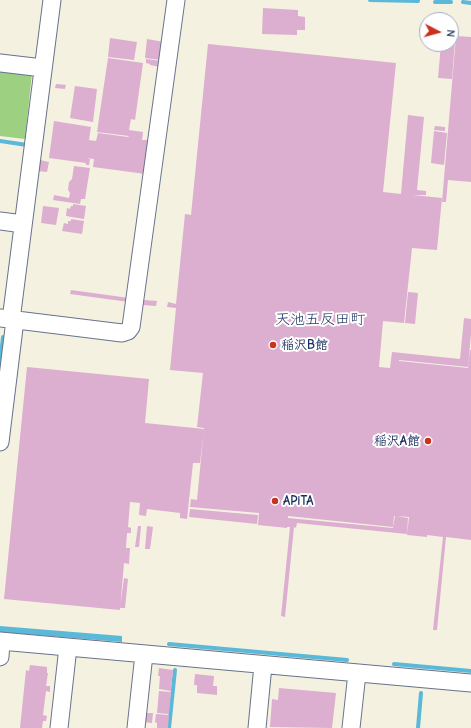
<!DOCTYPE html>
<meta charset="utf-8">
<style>
body{margin:0}
#map{position:relative;width:471px;height:728px;overflow:hidden;background:#f4f1e0;font-family:"Comic Neue",sans-serif}
canvas{display:block}
.north{position:absolute;left:419px;top:12px;width:40px;height:40px;box-sizing:border-box;background:#fff;border:1px solid #a4acbf;border-radius:50%;rotate:96deg;font-size:11px;font-weight:700;line-height:16px;text-align:center;color:#1b2f5e}
.north::after{content:'';display:block;margin:auto;width:14px;height:18px;background:#c8321e;clip-path:polygon(50% 0,100% 100%,50% 72%,0 100%)}
</style>
<div id="map">
<canvas width="471" height="728"></canvas>
<div class="north">N</div>
</div>
<script>
const g = document.querySelector('canvas').getContext('2d');
g.lineJoin = 'round';
function paint(path, color) {
  g.fillStyle = color;
  g.fill(path, 'evenodd');
}
function strokePath(path, color, width, dash) {
  g.strokeStyle = color;
  g.lineWidth = width;
  g.lineCap = dash ? 'butt' : 'round';
  g.setLineDash(dash || []);
  g.stroke(path);
}
function label(font, color, halo, rows, align = 'center') {
  g.font = font + ' "Comic Neue","Klee One",sans-serif';
  g.lineWidth = 4;
  g.setLineDash([]);
  g.textBaseline = 'middle';
  g.strokeStyle = halo;
  g.fillStyle = color;
  for (const [text, x, y, turn = 0] of rows) {
    g.save();
    g.translate(x, y);
    g.rotate((+turn || 0) * Math.PI / 180);
    g.textAlign = isNaN(turn) ? turn : align;
    if (halo) g.strokeText(text, 0, 0);
    g.fillText(text, 0, 0);
    g.restore();
  }
}
const green = new Path2D(`
 M0,70L32,73L25,139L0,136Z`);
const water = new Path2D(`
 M0,626L122,636V642L0,632Z`);
const stream = new Path2D(`
 M370,0L418,1
 M435,2H451
 M463,2L471,3
 M0,141L27,145
 M0,365L3,337
 M169,644L347,660
 M394,664L471,671
 M169,728L175,670
 M418,728L421,693`);
const building = new Path2D(`
 M263,8L298,10V16L305,17V30H297V35L262,34Z
 M456,36L471,37V182L448,180L446,202H442Z
 M110,38L137,42L134,60L108,57Z
 M147,39L164,42L161,60L145,58Z
 M451,40H455L452,79L438,78L441,44H451Z
 M208,44L396,63L383,192L401,194L408,115L424,117L417,190L426,191V195H413L442,198L437,250L412,248L404,323L383,321L379,367L390,368L392,352L460,359L464,318L471,319V334L468,367L399,360V361L468,368L470,350H471V540L446,537L437,630H433L443,537L427,535V537L407,535L409,517L397,516L408,518L407,534L297,523L296,528L294,527L285,617L281,616L290,527H287V528L258,525L259,513L190,507L191,499L197,500L204,428L197,427L203,373L170,370L176,308L167,307L168,302L176,304L185,214L191,215ZM288,516L393,527L394,516H395L393,528L288,518Z
 M108,58L143,63L135,120L131,119L129,130L143,132L142,140H149L144,174L138,173L139,164L138,173L93,167L94,159L86,158L90,159L89,165H86V163L49,158L54,121L91,127L89,140L96,141L98,133L128,137L129,136L97,132Z
 M146,59L161,61L160,67L150,65V64L146,63Z
 M56,84L66,85L65,89L55,88Z
 M75,86L97,89L93,122L70,118Z
 M435,126L445,127V131L434,130Z
 M434,131L447,133L444,165L431,163Z
 M40,160L49,162L47,172L38,171Z
 M74,166L90,168L85,199H81L80,204L53,200L54,195L69,198L70,193L68,190L69,182L72,179Z
 M73,204L86,206L84,219L66,216L67,208L70,209L71,206H73Z
 M43,206L59,208L56,225L41,223Z
 M71,219L84,221L82,234L62,231L64,223L68,224V221H71Z
 M71,290L129,298V302L70,294Z
 M408,292L418,293L415,324L405,323Z
 M144,300L157,301L156,306L143,305Z
 M27,367L149,379L145,423L204,429L200,463H193L187,519L180,518V513L147,509L146,516L139,515L140,503L130,502L128,527L131,528V533H127L126,548H130L129,564L124,563L120,610L4,599Z
 M190,509L258,515L257,524L189,517Z
 M138,526H141L139,547H135Z
 M147,526L153,527L150,549H145Z
 M124,578L128,579L125,608H120Z
 M30,665L47,667V673H48L46,686H50V692L46,691L43,715L47,716L46,721H43L42,728H20L26,670L29,671Z
 M159,668L173,670L171,691L159,689L160,676H158Z
 M195,674L214,676L213,686H217V695L197,693V685H194Z
 M279,688L336,693L332,728L270,727L272,699L278,700Z
 M159,691L171,692L169,714L157,713Z
 M144,713H153L152,723L143,722Z
 M156,714L169,715L168,728H157V723L155,722Z`);
const minor = new Path2D(`
 M0,63L43,68
 M0,221L23,224
 M0,318L122,333L128,331L131,327L176,0
 M11,320L52,0
 M0,442L15,320
 M0,641L471,683
 M0,657L1,641
 M59,728L68,647
 M136,728L144,654
 M257,728L263,665
 M351,728L357,673`);
const markers = [
 [273,345,4,"#c8321e"],
 [428,441,4,"#c8321e"],
 [275,501,4,"#c8321e"]
];
const poiNames = [
 ["稲沢B館",281,345],
 ["稲沢A館",420,441,"right"],
 ["APiTA",283,501]
];
const quarterNames = [
 ["天池五反田町",320,320]
];
paint(green, '#9dd081');
paint(water, '#5ab8d8');
strokePath(stream, '#5ab8d8', 4);
paint(building, '#dcaed0');
strokePath(minor, '#67738c', 19);
strokePath(minor, '#fff', 17);
for (const [x, y, r, color] of markers) {
  const dot = new Path2D();
  dot.arc(x, y, r, 0, 2 * Math.PI);
  g.fillStyle = color;
  g.fill(dot);
  strokePath(dot, '#fff', 1.5);
}
label('bold 13px', '#1b2f5e', '#fff', poiNames, 'left');
label('15px', '#1b2f5e', '#fff', quarterNames);
</script>
